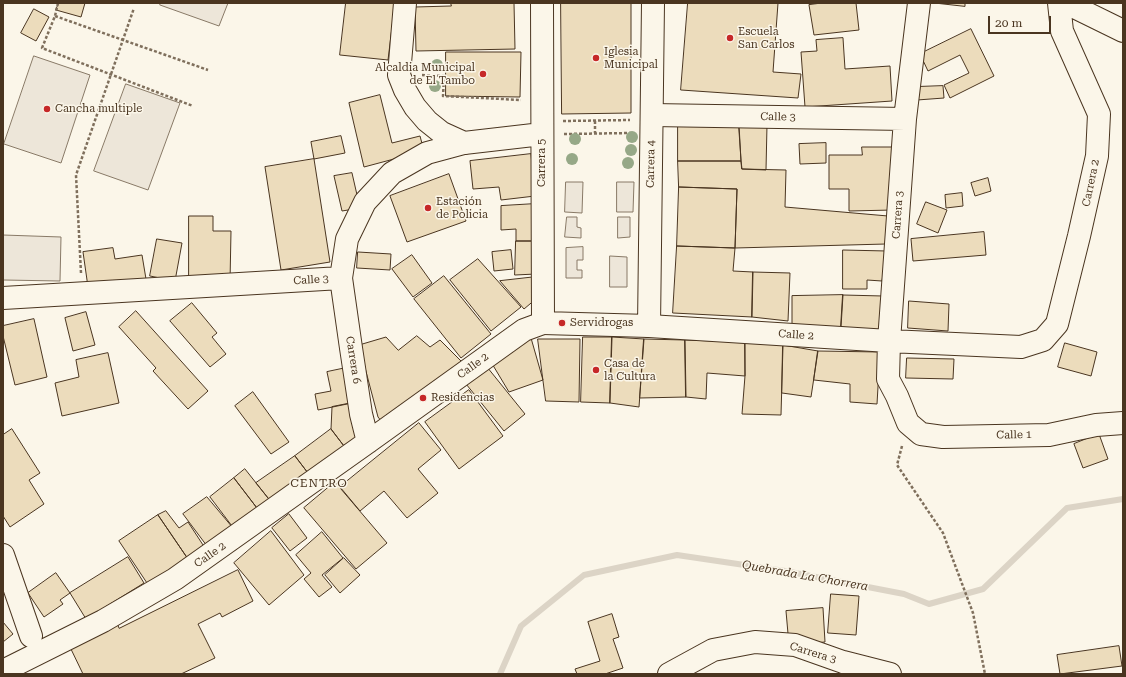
<!DOCTYPE html>
<meta charset="utf-8">
<style>
body{margin:0}
#map{position:relative;width:1126px;height:677px;overflow:hidden;background:#fbf6e9;font-family:"Roboto Serif",serif}
canvas{display:block}
.frame{position:absolute;inset:0;border:4px solid #4a3520;pointer-events:none}
.scale{position:absolute;left:988px;top:16px;width:63px;height:18px;box-sizing:border-box;border:2px solid #4a3520;border-top:0;padding-left:5px;font-size:12px;line-height:14px;white-space:nowrap;color:#4a3520;-webkit-text-stroke:3px #fbf6e9;paint-order:stroke}
</style>
<div id="map">
<canvas width="1126" height="677"></canvas>
<div class="frame"></div>
<div class="scale">20 m</div>
</div>
<script>
const g = document.querySelector('canvas').getContext('2d');
g.lineJoin = 'round';
function paint(path, color) {
  g.fillStyle = color;
  g.fill(path, 'evenodd');
}
function strokePath(path, color, width, dash) {
  g.strokeStyle = color;
  g.lineWidth = width;
  g.lineCap = dash ? 'butt' : 'round';
  g.setLineDash(dash || []);
  g.stroke(path);
}
function label(font, color, halo, rows, align = 'center') {
  g.font = font + ' "Roboto Serif",serif';
  g.lineWidth = 3;
  g.setLineDash([]);
  g.textBaseline = 'middle';
  g.strokeStyle = halo;
  g.fillStyle = color;
  for (const [text, x, y, turn = 0] of rows) {
    g.save();
    g.translate(x, y);
    g.rotate((+turn || 0) * Math.PI / 180);
    g.textAlign = isNaN(turn) ? turn : align;
    if (halo) g.strokeText(text, 0, 0);
    g.fillText(text, 0, 0);
    g.restore();
  }
}
const green = new Path2D(`
 M161,3H228L219,26L160,5Z
 M34,56L90,75L61,163L4,144Z
 M126,84L180,103L148,190L94,171Z
 M566,182H583L582,213L565,212Z
 M617,182H634L633,212H617Z
 M567,217H577V227L581,228V238L565,237Z
 M618,217H630V237L618,238Z
 M3,235L61,237L60,281L3,280Z
 M583,247V260H577V270H582V278H566V248Z
 M610,256L627,257V287H610Z`);
const stream = new Path2D(`
 M500,674L521,626L584,575L677,555L785,571L904,594L929,604L983,589L1067,508L1123,499`);
const building = new Path2D(`
 M59,3H85L81,17L56,10Z
 M346,3H395L388,60L340,55Z
 M451,3H514L515,49L416,51L415,7L451,6Z
 M561,3H631V113L562,114Z
 M688,3H778L773,72L801,74L798,98L681,90Z
 M822,3H856L859,30L814,35L809,5Z
 M935,3H965V6Z
 M34,9L49,17L36,41L21,33Z
 M971,29L994,76L950,98L944,85L969,73L960,55L928,71L920,54Z
 M843,38L845,69L890,66L892,101L805,107L801,52L817,51L816,40Z
 M446,52H521L520,97L446,96Z
 M943,86L944,98L917,100L916,87Z
 M380,95L392,143L420,136L424,151L364,167L349,103Z
 M678,125H739L741,161H678Z
 M739,125H767L766,170L742,169Z
 M341,136L345,153L314,159L311,142Z
 M826,143V163L800,164L799,144Z
 M862,147H893V210L849,211V189H829V155H862Z
 M531,154L535,196L501,200L499,187L473,189L470,161Z
 M314,159L330,262L281,270L265,167Z
 M678,161H741L742,169L786,170L785,207L888,216L886,244L735,248L737,189L679,187Z
 M352,173L360,208L342,211L334,176Z
 M449,174L466,221L407,242L390,196Z
 M988,178L991,191L975,196L971,183Z
 M679,187L737,189L735,248L677,246Z
 M962,193L963,206L946,208L945,195Z
 M926,202L947,210L938,233L917,224Z
 M535,204L538,241H516V229L501,230V206Z
 M189,216H213V231H231L230,282H189Z
 M984,232L986,255L913,261L911,239Z
 M157,239L182,243L175,281L150,276Z
 M516,241H538L536,274L515,275Z
 M677,246L735,248L733,271L753,272L752,317L673,313Z
 M113,248L115,259L142,255L146,279L88,287L83,252Z
 M511,250L513,269L494,271L492,252Z
 M843,250L887,251L882,281L867,280V289H843Z
 M358,252L391,254L390,270L357,268Z
 M412,255L432,283L413,297L392,269Z
 M478,259L521,307L491,331L450,280Z
 M753,272L790,273L788,321L752,317Z
 M444,276L491,334L461,358L414,299Z
 M536,277L537,298L524,309L500,281Z
 M843,295L841,327L792,325V296Z
 M843,295L883,296L881,332L841,327Z
 M909,301L949,304L948,331L908,328Z
 M192,303L217,333L212,337L226,354L210,367L170,321Z
 M136,311L208,391L188,409L153,371L156,368L119,327Z
 M86,312L95,345L73,351L65,318Z
 M34,319L47,377L15,385L3,336V326Z
 M417,336L430,347L440,340L463,363L382,422L378,417L359,345L386,337L398,350Z
 M583,337H612L610,403L581,402Z
 M612,337L644,339L639,407L610,403Z
 M531,338L543,380L509,392L491,362Z
 M538,339H580L579,402L546,401Z
 M644,339L685,340L686,397L640,398Z
 M685,340L745,342V376L707,373L706,399L686,397Z
 M745,342L783,345L781,415L742,414L745,376Z
 M1065,343L1097,352L1091,376L1058,367Z
 M783,345L818,351L811,397L782,393Z
 M818,351L880,352L877,404L850,402V384L814,380Z
 M108,353L119,403L62,416L55,383L79,377L76,360Z
 M907,358L954,359L953,379L906,378Z
 M483,362L525,414L504,431L462,379Z
 M346,368L352,403L318,410L315,394L331,391L327,372Z
 M469,390L503,436L459,469L425,422Z
 M253,392L289,442L271,454L235,406Z
 M352,403L360,439L347,450L331,429L332,407Z
 M419,423L441,450L418,469L438,493L407,518L384,491L360,511L340,487Z
 M12,429L40,473L29,480L44,504L10,527L3,516V435Z
 M331,429L347,450L311,477L295,456Z
 M1099,434L1108,459L1083,468L1074,444Z
 M295,456L311,477L272,503L256,483Z
 M245,469L272,503L260,512L234,478Z
 M234,478L260,512L235,530L210,497Z
 M335,482L387,543L356,569L304,508Z
 M207,497L233,528L207,546L183,514Z
 M166,511L179,528L188,522L205,548L188,559L158,515Z
 M289,514L307,538L290,551L272,528Z
 M158,515L188,559L149,586L119,541Z
 M271,531L304,575L269,605L234,563Z
 M322,532L343,558L322,575L332,587L319,597L304,579L311,573L296,555Z
 M128,557L144,583L86,619L70,593Z
 M344,558L360,575L340,593L325,575Z
 M238,570L253,601L222,617L220,613L198,624L215,658L181,674H83L69,645L115,618L119,628Z
 M56,573L70,593L60,600L63,604L44,617L28,593Z
 M831,594L859,596L856,635L828,633Z
 M823,608L825,642L789,645L786,611Z
 M612,614L619,637L613,639L623,668L605,674H577L575,669L600,661L588,622Z
 M3,622L13,634L3,642Z
 M1119,646L1122,666L1060,674L1057,655Z`);
const path = new Path2D(`
 M58,3L55,16L42,48L193,106
 M55,16L208,70
 M422,75L444,76L443,96L521,100
 M563,121L630,120
 M595,121V133
 M564,134L631,133
 M81,273L76,175L134,8
 M902,446L897,465L943,533L973,613L985,674`);
const minor = new Path2D(`
 M919,3L905,119L889,341L888,379L897,396L908,423L921,434L943,437L1049,435L1096,425L1123,423
 M1066,3L1123,31
 M652,115L905,119
 M3,298L341,278
 M649,326L889,341L1021,347L1043,340L1057,324L1079,236L1097,156L1099,114L1062,31L1059,3
 M368,442L361,414L351,348L341,278L347,239L365,202L392,173L427,153L464,143
 M3,555L31,636
 M3,671L103,621L175,579L368,442L524,330L543,323
 M669,674L713,650L755,642L795,645L843,662L890,674`);
const major = new Path2D(`
 M405,3L399,75L405,90L415,107L427,121L442,133L464,143L542,134
 M542,3L543,323L649,326L653,3`);
const trees = [
 [437,65],
 [435,86],
 [632,137],
 [575,139],
 [631,150],
 [572,159],
 [628,163]
];
const markers = [
 [730,38,4,"#c62828"],
 [596,58,4,"#c62828"],
 [483,74,4,"#c62828"],
 [47,109,4,"#c62828"],
 [428,208,4,"#c62828"],
 [562,323,4,"#c62828"],
 [596,370,4,"#c62828"],
 [423,398,4,"#c62828"]
];
const poiNames = [
 ["Escuela",738,32],
 ["San Carlos",738,45],
 ["Iglesia",604,52],
 ["Municipal",604,65],
 ["Alcaldia Municipal",475,68,"right"],
 ["de El Tambo",475,81,"right"],
 ["Cancha multiple",55,109],
 ["Estación",436,202],
 ["de Policia",436,215],
 ["Servidrogas",570,323],
 ["Casa de",604,364],
 ["la Cultura",604,377],
 ["Residencias",431,398]
];
const streetNames = [
 ["Calle 3",778,117,1],
 ["Carrera 5",542,163,-90],
 ["Carrera 4",651,164,-89],
 ["Carrera 2",1091,183,-78],
 ["Carrera 3",898,215,-86],
 ["Calle 3",311,280,-3],
 ["Calle 2",796,335,4],
 ["Carrera 6",353,360,81],
 ["Calle 2",473,366,-36],
 ["Calle 1",1014,435,-1],
 ["Calle 2",210,555,-35],
 ["Carrera 3",813,653,17]
];
const neighbourhoodNames = [
 ["CENTRO",319,483]
];
const waterNames = [
 ["Quebrada La Chorrera",805,576,10]
];
paint(green, '#ede6d9');
strokePath(green, '#887966', 1);
strokePath(stream, '#dcd4c6', 6);
paint(building, '#ecdcbc');
strokePath(building, '#4a3520', 1);
strokePath(minor, '#4a3520', 24);
strokePath(major, '#4a3520', 24);
strokePath(path, '#7f6f5c', 2.5, [3, 2]);
strokePath(minor, '#fbf6e9', 22);
strokePath(major, '#fbf6e9', 22);
g.fillStyle = '#96a887';
for (const [x, y] of trees) {
  g.beginPath();
  g.arc(x, y, 6, 0, 2 * Math.PI);
  g.fill();
}
for (const [x, y, r, color] of markers) {
  const dot = new Path2D();
  dot.arc(x, y, r, 0, 2 * Math.PI);
  g.fillStyle = color;
  g.fill(dot);
  strokePath(dot, '#fbf6e9', 1.5);
}
label('11px', '#4a3520', '#fbf6e9', poiNames, 'left');
label('11px', '#4a3520', '#fbf6e9', streetNames);
g.letterSpacing = '1px';
label('12px', '#4a3520', '#fbf6e9', neighbourhoodNames);
g.letterSpacing = '0px';
label('italic 12px', '#4a3520', '#fbf6e9', waterNames);
</script>
